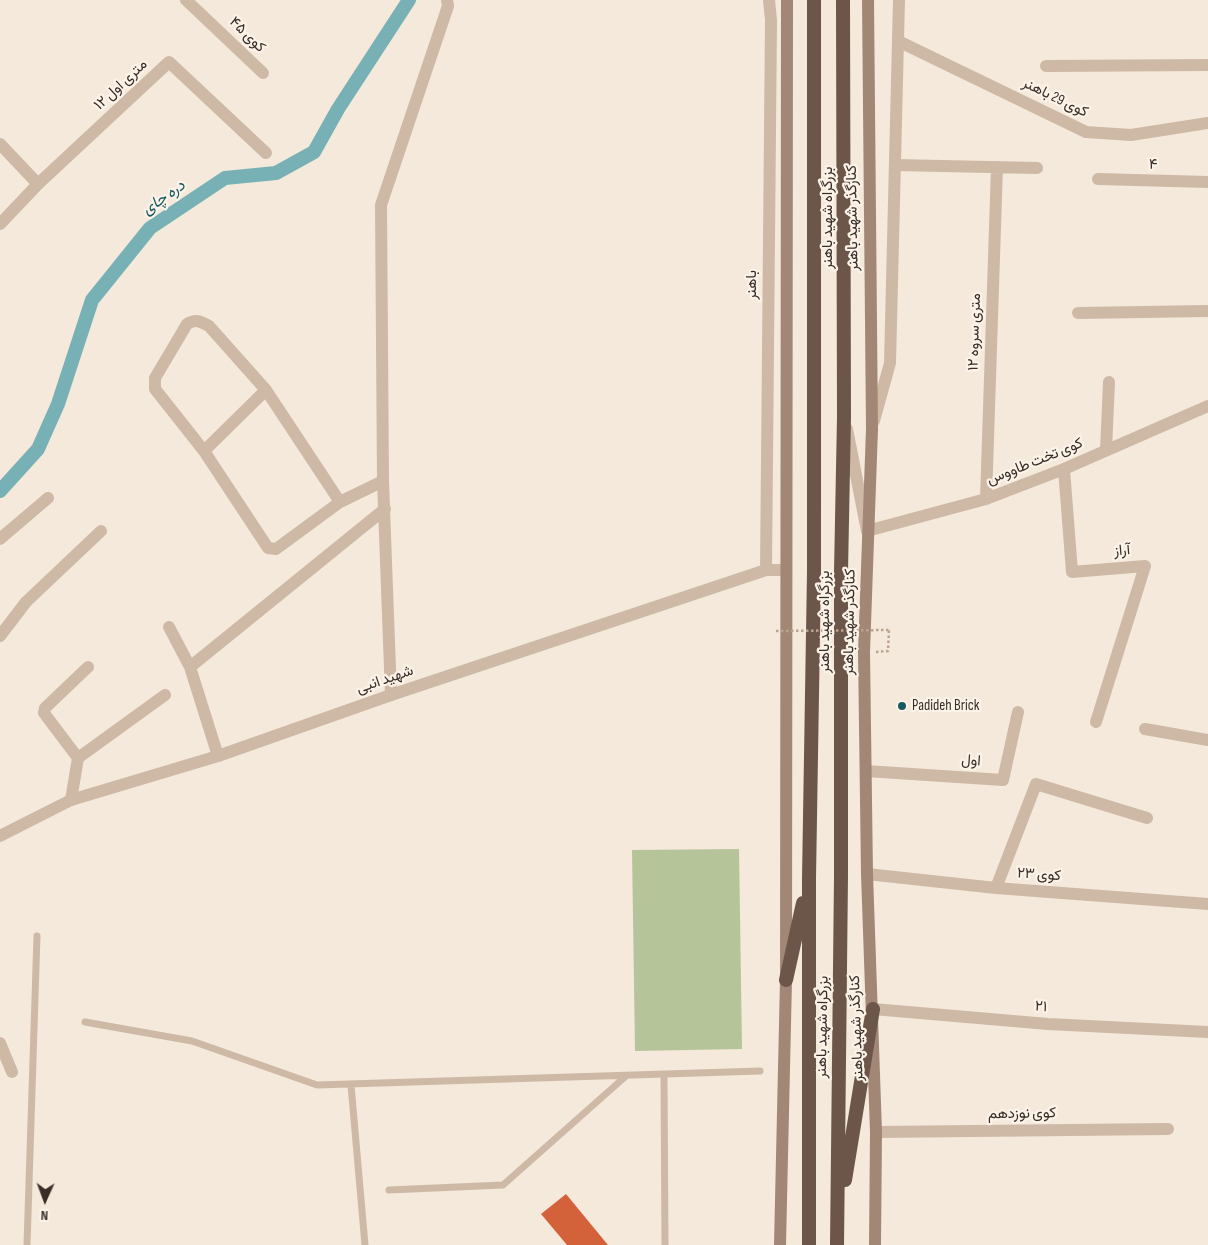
<!DOCTYPE html>
<meta charset="utf-8">
<style>
body{margin:0}
#map{position:relative;width:1208px;height:1245px;overflow:hidden;background:#f5e9db;font-family:"Sofia Sans Condensed",sans-serif}
canvas{display:block}
.north{position:absolute;left:20px;top:1175px;width:50px;height:50px;-webkit-text-stroke:4px #fcf3e8;paint-order:stroke;rotate:182deg;font-size:14px;font-weight:700;line-height:20px;text-align:center;color:#392d27}
.north::after{content:'';display:block;margin:auto;width:18px;height:22px;background:#392d27;clip-path:polygon(50% 0,100% 100%,50% 72%,0 100%)}
</style>
<div id="map">
<canvas width="1208" height="1245"></canvas>
<div class="north">N</div>
</div>
<script>
const g = document.querySelector('canvas').getContext('2d');
g.lineJoin = 'round';
function paint(path, color) {
  g.fillStyle = color;
  g.fill(path, 'evenodd');
}
function strokePath(path, color, width, dash) {
  g.strokeStyle = color;
  g.lineWidth = width;
  g.lineCap = dash ? 'butt' : 'round';
  g.setLineDash(dash || []);
  g.stroke(path);
}
function label(font, color, halo, rows, align = 'center') {
  g.font = font + ' "Sofia Sans Condensed",Vazirmatn,sans-serif';
  g.lineWidth = 4.5;
  g.setLineDash([]);
  g.textBaseline = 'middle';
  g.strokeStyle = halo;
  g.fillStyle = color;
  for (const [text, x, y, turn = 0] of rows) {
    g.save();
    g.translate(x, y);
    g.rotate((+turn || 0) * Math.PI / 180);
    g.textAlign = isNaN(turn) ? turn : align;
    if (halo) g.strokeText(text, 0, 0);
    g.fillText(text, 0, 0);
    g.restore();
  }
}
const green = new Path2D(`
 M739,849L742,1049L635,1051L632,850Z`);
const canal = new Path2D(`
 M0,491L38,449L58,404L92,300L150,228L225,178L276,173L314,152L338,109L409,0`);
const building = new Path2D(`
 M566,1194L608,1245H567L541,1214Z`);
const path = new Path2D(`
 M876,652L888,651L889,630`);
const service = new Path2D(`
 M85,1022L192,1041L317,1085L760,1071
 M664,1075L665,1245
 M351,1085L365,1245
 M389,1190L503,1185L626,1076
 M27,1245L37,936`);
const minor = new Path2D(`
 M186,0L263,73
 M1046,66L1208,65
 M0,144L38,184
 M895,165L1037,168
 M1098,179L1208,182
 M0,224L38,184L169,62L266,153
 M1078,313L1208,311
 M847,429L867,531L986,499L1064,469L1208,406
 M1106,450L1109,382
 M204,451L266,390
 M1064,469L1072,572L1145,566L1096,722
 M986,499L997,167
 M340,502L266,390L209,326C200,321 196,319 187,324L155,378V389L204,451L268,548L276,549L340,502L383,481
 M0,539L48,498
 M169,627L190,667L218,756
 M0,636L26,602L101,531
 M190,667L385,509
 M391,695L383,481L381,205L448,6L447,0
 M1145,729L1208,740
 M78,758L44,713L45,708L88,667
 M866,771L1003,780L1018,712
 M71,800L78,758L165,695
 M867,874L996,888L1208,904
 M996,888L1036,784L1147,818
 M873,1009L1048,1024L1208,1032
 M0,1043L12,1072
 M876,1132L1168,1129`);
const tertiary = new Path2D(`
 M898,41L1086,132L1131,135L1208,123
 M874,421L890,363L899,0
 M766,570L771,20L769,0
 M0,836L71,800L218,756L391,695L766,570H786`);
const secondary = new Path2D(`
 M868,0L872,429L864,652L867,874L876,1132L875,1245
 M780,1245L786,980L787,0`);
const trunk = new Path2D(`
 M786,980L803,903
 M845,1180L873,1009
 M809,1245V878L814,572V0
 M837,1245L841,876V572L844,417L843,0`);
const pathBridge = new Path2D(`
 M776,631L889,630`);
const markers = [
 [902,706,5,"#185a60"]
];
const streetNames = [
 ["کوی ۴۵",247,35,44],
 ["۱۲ متری اول",121,85,-43],
 ["کوی 29 باهنر",1055,98,26],
 ["۴",1153,165,1],
 ["بزرگراه شهید باهنر",828,218,-90],
 ["کنارگذر شهید باهنر",853,218,-91],
 ["باهنر",752,285,-90],
 ["۱۲ متری سروه",975,332,-88],
 ["کوی تخت طاووس",1035,462,-22],
 ["آراز",1122,551,-5],
 ["بزرگراه شهید باهنر",825,622,-90],
 ["کنارگذر شهید باهنر",850,622,-89],
 ["شهید انبی",385,680,-19],
 ["اول",971,761,4],
 ["کوی ۲۳",1039,875,4],
 ["۲۱",1041,1007,5],
 ["بزرگراه شهید باهنر",823,1027,-89],
 ["کنارگذر شهید باهنر",857,1028,-92],
 ["کوی نوزدهم",1022,1114,-1]
];
const poiNames = [
 ["Padideh Brick",912,706]
];
const waterNames = [
 ["دره چای",164,198,-35]
];
paint(green, '#b6c599');
strokePath(canal, '#77b1b5', 14);
paint(building, '#d3623b');
strokePath(path, '#baa38f', 2.5, [2.5, 2.5]);
strokePath(service, '#ceb9a6', 7);
strokePath(minor, '#ceb9a6', 12);
strokePath(tertiary, '#ceb9a6', 12);
strokePath(secondary, '#a28777', 12);
strokePath(trunk, '#6c564a', 14);
strokePath(pathBridge, '#baa38f', 2.5, [2.5, 2.5]);
for (const [x, y, r, color] of markers) {
  const dot = new Path2D();
  dot.arc(x, y, r, 0, 2 * Math.PI);
  g.fillStyle = color;
  g.fill(dot);
  strokePath(dot, '#fcf3e8', 2);
}
label('15px', '#392d27', '#fcf3e8', streetNames);
label('15px', '#392d27', '#fcf3e8', poiNames, 'left');
label('italic 16px', '#185a60', '#fcf3e8', waterNames);
</script>
